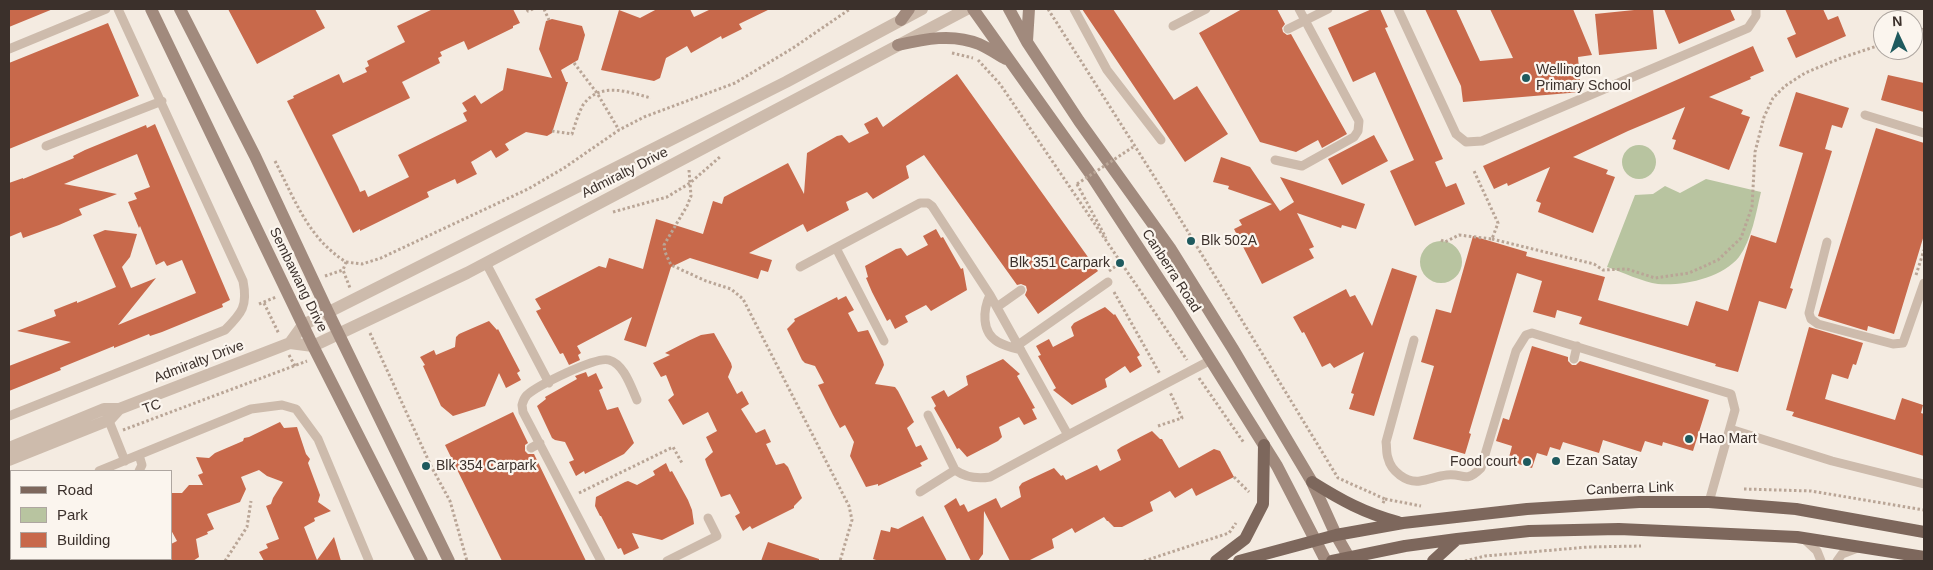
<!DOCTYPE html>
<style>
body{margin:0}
#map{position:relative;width:1933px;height:570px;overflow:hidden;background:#f4ebe1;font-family:Arial,sans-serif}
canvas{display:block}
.frame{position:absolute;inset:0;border:10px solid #3b302b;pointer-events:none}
.legend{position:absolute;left:10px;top:470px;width:162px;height:90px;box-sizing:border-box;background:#fbf5ee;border:1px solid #aea6a0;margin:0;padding:6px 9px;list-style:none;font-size:15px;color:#3b302b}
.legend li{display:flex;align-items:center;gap:10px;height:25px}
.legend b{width:25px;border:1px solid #aea6a0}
.north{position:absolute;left:1873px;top:10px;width:50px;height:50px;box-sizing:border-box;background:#fbf5ee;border:1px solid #aea6a0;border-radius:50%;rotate:357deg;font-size:14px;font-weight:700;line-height:20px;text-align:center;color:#3b302b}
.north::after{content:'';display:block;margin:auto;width:18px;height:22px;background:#1f5a5e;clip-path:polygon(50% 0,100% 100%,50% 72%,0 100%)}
</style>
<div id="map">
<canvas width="1933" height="570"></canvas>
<div class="frame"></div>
<ul class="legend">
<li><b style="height:6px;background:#7d675c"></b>Road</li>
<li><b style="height:14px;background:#b8c4a0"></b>Park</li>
<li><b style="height:14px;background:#c8694b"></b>Building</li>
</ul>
<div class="north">N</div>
</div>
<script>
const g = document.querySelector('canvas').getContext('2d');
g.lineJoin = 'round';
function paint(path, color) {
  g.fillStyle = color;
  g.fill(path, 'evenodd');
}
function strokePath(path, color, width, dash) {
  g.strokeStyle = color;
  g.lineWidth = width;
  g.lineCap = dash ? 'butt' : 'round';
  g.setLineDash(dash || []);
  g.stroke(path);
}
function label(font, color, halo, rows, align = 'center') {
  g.font = font + ' Arial,sans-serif';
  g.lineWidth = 4.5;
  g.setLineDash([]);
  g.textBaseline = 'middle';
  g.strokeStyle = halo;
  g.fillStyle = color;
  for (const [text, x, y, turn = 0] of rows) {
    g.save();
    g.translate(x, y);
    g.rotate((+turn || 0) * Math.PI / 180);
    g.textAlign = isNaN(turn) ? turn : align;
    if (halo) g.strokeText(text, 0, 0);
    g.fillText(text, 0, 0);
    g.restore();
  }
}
const green = new Path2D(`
 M1622 162a17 17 0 1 1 34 0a17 17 0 1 1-34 0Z
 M1706,179L1761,192C1756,213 1752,239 1739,257C1722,278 1684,286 1658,284C1643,282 1622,272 1607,267L1635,195L1653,194L1665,186L1680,193Z
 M1420 262a21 21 0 1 1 42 0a21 21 0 1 1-42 0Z`);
const building = new Path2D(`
 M9,9H53L9,27Z
 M228,9H315L325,28L257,64Z
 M433,9H513L520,23L513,26V28L468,50L464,41L440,52L442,56L438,58L440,63L402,82L410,98L332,135L358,187L360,192L365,190L368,197L409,177L398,155L467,121L463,113L467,111L462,103L475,95L481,104L503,90L507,68L552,78L539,49L546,21L552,19L582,26L585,35L578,60L561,70L566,82H568L552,133L547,136L526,132L505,144L509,150L496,158L491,150L471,162L477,174L457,184L455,179L427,192L429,197L360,231V229L353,233L287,101L294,98L293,96L339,74L343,83L367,72L365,68L369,66L367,61L405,42L397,26Z
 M657,9H690L694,17L711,9H770L739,24L742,29L722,39L721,36L691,53L687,46L666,58L660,78L654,81L601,70L619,10L640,18Z
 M1082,9H1113L1174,100L1197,86L1228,134L1185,162Z
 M1242,9H1277L1285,24L1282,28L1283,32L1287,35L1291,34L1347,134L1322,148L1318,140L1296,152L1260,142L1199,33Z
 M1372,9H1380L1388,27L1385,28L1443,159L1435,162L1446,187L1456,183L1465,204L1415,226L1390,171L1414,160L1375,72L1353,82L1328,28Z
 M1425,9H1456L1480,61L1513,58L1490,9H1573L1592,55L1578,57L1581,92L1463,102L1461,86Z
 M1644,9H1653L1657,49L1599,55L1595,14Z
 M1664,9H1730L1735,20L1679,44Z
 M1785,9H1823L1828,20L1838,16L1846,36L1796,58L1787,38L1796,34Z
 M108,23L139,96L9,149V63Z
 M1753,46L1764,71L1750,77L1751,79L1709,97L1743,110L1741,114L1750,117L1729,170L1673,149L1676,140L1672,139L1685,107L1628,131L1573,157L1608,170L1606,174L1615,177L1593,233L1538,212L1541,203L1536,201L1550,167L1508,186L1507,183L1494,189L1483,166Z
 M957,74L1098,271L1038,314L1025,295L1027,290L1026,286L1021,284L1017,285L924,155L906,166L909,178L873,199L867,192L846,202L849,210L807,232L803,224L749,253L772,260L768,272L761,270L758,279L690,258L671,267L646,347L624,340L632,317L577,346L581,353L578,355L580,360L569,365L563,353L560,354L536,311L541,309L535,299L599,266L606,268L609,258L643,269L656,219L703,234L713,201L722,204L724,197L788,163L804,194L807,153L837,136L842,135L849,143L869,133L864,124L877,117L883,127Z
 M1888,75L1924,83V112L1881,100Z
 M1796,92L1849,108L1842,128L1832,125L1825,149L1832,151L1790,288L1793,289L1786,309L1759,301L1738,372L1715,366L1716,364L1579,324L1582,317L1557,310L1555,318L1533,312L1542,281L1517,273L1469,433L1471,434L1465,454L1413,439L1434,366L1421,362L1436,309L1451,313L1473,236L1527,252L1526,256L1605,277L1598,300L1688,326L1696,301L1728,311L1751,235L1776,243L1803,153L1779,146Z
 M155,124L230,300L222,304L223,307L162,332L150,336L149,334L114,348V346L60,368L61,370L9,391V366L71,342L17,331L56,316L54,310L77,301V303L116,287L93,235L105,230L137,234L130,257L122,267L131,288L156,278L118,325L196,293L182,260L167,266L164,261L156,265L140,226L139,228L128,202L137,199L134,193L150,187L137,154L64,184L117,194L79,209L82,215L59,225L23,238L21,232L9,237V183L23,178V179L74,158L73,156L85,150L146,125L147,128Z
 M1876,128L1924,143V235L1894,334L1868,326L1867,331L1818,316Z
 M1374,135L1388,161L1342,185L1328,159Z
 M1221,157L1250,167L1280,211L1294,202L1280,177L1365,204L1356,229L1342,225L1341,228L1297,213L1314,247L1309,249L1314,258L1262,284L1234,229L1242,225L1239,220L1272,204L1228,189L1229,186L1213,182Z
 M936,229L941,238L943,237L961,269L963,268L967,290L931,311L926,305L905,316L908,322L895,329L890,319L887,321L872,292L866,278L868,277L865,266L896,249L901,248L907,256L928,245L923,236Z
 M1392,268L1417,276L1374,416L1349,409L1354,394L1351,393L1364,352L1334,368L1330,363L1322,367L1304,332L1302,333L1293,317L1346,289L1350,297L1355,295L1372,326Z
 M846,296L854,310L848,313L858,332L868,330L883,361L884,365L875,384L895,387L898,391L914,422L907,428L916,447L921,445L928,459L920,463L922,466L878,486V484L866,487L850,456L854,442L845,425L840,428L833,415L818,385L824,383L815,366L805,363L802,360L787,329L795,321L794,319L837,297L838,300Z
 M1105,307L1114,315L1115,314L1140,355L1137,357L1142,366L1130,373L1125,366L1105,379L1107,387L1072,405L1053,390L1056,388L1038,356L1041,355L1036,346L1049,339L1053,347L1074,336L1071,327L1074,323Z
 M489,321L497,330L498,329L520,371L517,373L521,380L506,388L499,373L485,406L453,416L441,406L423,366L425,365L420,357L434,350L436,355L455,347L456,337L459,334Z
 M1809,327L1863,343L1856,365L1853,364L1848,379L1832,374L1825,399L1895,420L1902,398L1923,405L1921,413L1924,414V456L1792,416L1794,412L1786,410Z
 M714,333L731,363L732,367L728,377L737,394L742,391L749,404L741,409L756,433L765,429L771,442L766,444L776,465L784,463L788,467L802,498L794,506V508L752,529L750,526L743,531L735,516L740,513L730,494L721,497L707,465L705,459L713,452L706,437L717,431L708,412L683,425L668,400L674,395L666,375L661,377L653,363L670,355L665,353L688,341L701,335Z
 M1532,346L1568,357V361L1572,365H1576L1580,361L1709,400L1693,451L1663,442L1662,446L1645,441L1641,452L1603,440L1599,453L1563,442L1560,450L1550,447L1547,456L1537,453L1532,468L1508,461L1512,446L1496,441L1503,418L1509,420Z
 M1003,359L1020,374L1017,376L1035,408L1032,409L1037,419L1024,425L1019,417L999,427L1002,437L998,441L967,457L959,448L957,449L950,436L934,408L936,406L931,397L944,390L948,397L968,385L966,376Z
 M586,372L588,377L596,373L603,388L599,390L607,410L618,407L634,443L624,454L585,474L584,471L576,476L569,462L574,460L565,442L555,440L552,438L537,406L546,399L545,397L577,379L575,376Z
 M513,412L528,443L525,445V451L528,454H534L586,561H502L445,445Z
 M280,422L284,428L297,427L306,454L310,459L308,463L320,495L318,502L331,511L314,518L315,521L304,527L317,560L334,537L341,561H264L259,552L268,548L266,544L279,539L266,506L271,504L273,498L283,482L267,476L259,470L241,477L246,489L240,502L207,514L214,529L207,532L208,534L196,539L199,557L193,561H171V544L177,541L171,530V493H182L189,485H203L198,475L203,473L196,457L209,458L215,453L243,441L244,438L249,437Z
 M1152,431L1160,439H1162L1179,468L1214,449L1220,451L1234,477L1196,496L1192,488L1175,498L1170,491L1150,502L1153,511L1122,527H1114L1108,521H1107L1104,517L1075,533L1072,528L1052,539L1054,548L1028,561H1010L984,511L983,554L978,561H971L944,506L956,498L960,506L964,504L968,512L996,498L1001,508L1021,497L1019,487L1022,483L1054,468L1061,476L1063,475L1066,480L1097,465L1100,471L1121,460L1117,450L1121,447Z
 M666,463L670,472L672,471L688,500L692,510L694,524L662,540L632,533L639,548L624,555L621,548L618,549L601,516H600L595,506L596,497L625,482L628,481L637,485L655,475L653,471Z
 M923,516L947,561H879L873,559L881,530L890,532L891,527L898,529Z
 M768,542L819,559V561H761Z`);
const path = new Path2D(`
 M527,9L528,11L533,9
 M544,9L549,20
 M1048,9L1157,181L1338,478L1385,499L1382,505
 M1913,33L1924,29
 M952,53L973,58
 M978,60L1000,84L1187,360
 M574,63L597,93L619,130
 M552,131L572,134C575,125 578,114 583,105C600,81 628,92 651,98
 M275,161C295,200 308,238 346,262L343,270L350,288
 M689,170L691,196L687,206L664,245L665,252L671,265L706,281L731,289L743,299L849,506L852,520L840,561
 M1077,184L1106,238
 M613,212L667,197L690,183L721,156
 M1492,239L1594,264L1603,270L1627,269L1655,278L1689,273L1718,260L1741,238L1752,207L1755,152L1764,117L1773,98L1785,86L1805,73L1841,58L1883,44
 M1441,240L1445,242L1459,235L1492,239L1498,223L1474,171
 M346,262L362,264L381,258L528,189L564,168L619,130L644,117L735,83L793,48L850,9
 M1109,271L1120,263L1119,261
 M1916,275L1924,250
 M325,276L343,270
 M1114,292L1160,374
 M264,303L279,334
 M259,304L276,297
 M370,333L431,466L450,501L467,561
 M289,355L295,366
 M1199,378L1244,443
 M1158,426L1182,418L1170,392
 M123,430L307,361
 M1234,477L1249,492
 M1744,489L1811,491L1924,510
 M579,493L673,447L682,463
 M1385,499L1421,506
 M225,561L247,527L251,501
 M1144,561L1229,533L1236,523
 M1465,561L1485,556L1588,547L1641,546`);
const service = new Path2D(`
 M1074,9L1107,70L1161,140
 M1398,9L1456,134L1466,142L1482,141L1748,28L1756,16V9
 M1173,26L1206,9
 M1288,29L1328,9
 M9,49L106,9
 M1865,115L1924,133
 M46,146L162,101
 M1275,160L1302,166L1354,137L1358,131L1359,121L1299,9
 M1827,242L1809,313L1811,319L1818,324L1893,344L1903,343L1924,283
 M836,248L884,341
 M486,263L549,383
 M800,267L920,203H928L932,206L990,295L1068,435
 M990,295C983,310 981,332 998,342C1005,346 1013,348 1021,350
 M997,307L1021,290
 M1414,340L1386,442C1387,447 1386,453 1388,458C1391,471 1406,483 1420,481C1429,480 1437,476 1447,475C1464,473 1465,484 1481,468L1516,351L1526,335L1532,333L1731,394L1735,410L1709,502
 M1018,345L1108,282
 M1574,359L1577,346
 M928,415L955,470C965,477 978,479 990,477L1068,435L1211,360
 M9,416L225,330C242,313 248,306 243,281L118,9
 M107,416L125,461
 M1730,429L1832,461L1924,484
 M531,448L540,443
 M99,471L251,409L282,405L296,409L318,439L369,561
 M139,471L142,465L139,455
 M920,492L955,470
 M9,508L11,507
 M1803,538L1817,551L1821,561
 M601,561L523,412L522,405C523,401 524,398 527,395C537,386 596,356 609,360C624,364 631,387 637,400
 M667,561L717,536L708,518
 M1837,561L1842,554L1860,547`);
const minor = new Path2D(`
 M290,343L303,325L786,82L922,9
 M9,448L104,409H119L290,343L313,346L467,273L967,9
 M9,460L109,420L119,409`);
const secondary = new Path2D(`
 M151,9L313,346L422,561
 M180,9L255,156L328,312L449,561
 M973,9L1089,172L1178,308L1277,466L1326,561
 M1009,9L1027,42L1079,121L1170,248L1233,349L1312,482L1336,535L1351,561
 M901,20L909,9
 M1027,41L1029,9
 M898,45C924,39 953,33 979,44C988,48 997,54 1006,59`);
const primary = new Path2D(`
 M1312,482C1341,500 1364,513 1398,522
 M1216,561L1245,539L1263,504L1264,445
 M1239,561L1336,535L1403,523L1527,509L1639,502H1709L1796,509L1924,532
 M1332,561L1405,546L1457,539L1529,531L1619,529L1797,537L1924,557
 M1433,561L1457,539`);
const pathBridge = new Path2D(`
 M1077,184L1133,147`);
const markers = [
 [1526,78,5,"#1f5a5e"],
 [1191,241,5,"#1f5a5e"],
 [1120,263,5,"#1f5a5e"],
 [1689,439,5,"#1f5a5e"],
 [1556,461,5,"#1f5a5e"],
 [1527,462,5,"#1f5a5e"],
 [426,466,5,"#1f5a5e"]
];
const poiNames = [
 ["Wellington",1536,70],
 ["Primary School",1536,86],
 ["Blk 502A",1201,241],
 ["Blk 351 Carpark",1110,263,"right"],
 ["Hao Mart",1699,439],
 ["Ezan Satay",1566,461],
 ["Food court",1517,462,"right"],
 ["Blk 354 Carpark",436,466]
];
const streetNames = [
 ["Admiralty Drive",625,173,-27],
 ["Canberra Road",1171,271,57],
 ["Sembawang Drive",298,280,64],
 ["Admiralty Drive",199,362,-21],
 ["TC",152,407,-20],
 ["Canberra Link",1630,489,-2]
];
paint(green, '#b8c4a0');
paint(building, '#c8694b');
strokePath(path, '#b9a596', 3, [2.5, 2.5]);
strokePath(service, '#cdbbac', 9);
strokePath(minor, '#cdbbac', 12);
strokePath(secondary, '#a18a7d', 12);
strokePath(primary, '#7d675c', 12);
strokePath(pathBridge, '#b9a596', 3, [2.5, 2.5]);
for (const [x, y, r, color] of markers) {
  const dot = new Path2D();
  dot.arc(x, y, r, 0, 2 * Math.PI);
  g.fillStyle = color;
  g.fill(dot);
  strokePath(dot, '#fbf5ee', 2);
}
label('14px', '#3b302b', '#fbf5ee', poiNames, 'left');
label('14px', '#3b302b', '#fbf5ee', streetNames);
</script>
